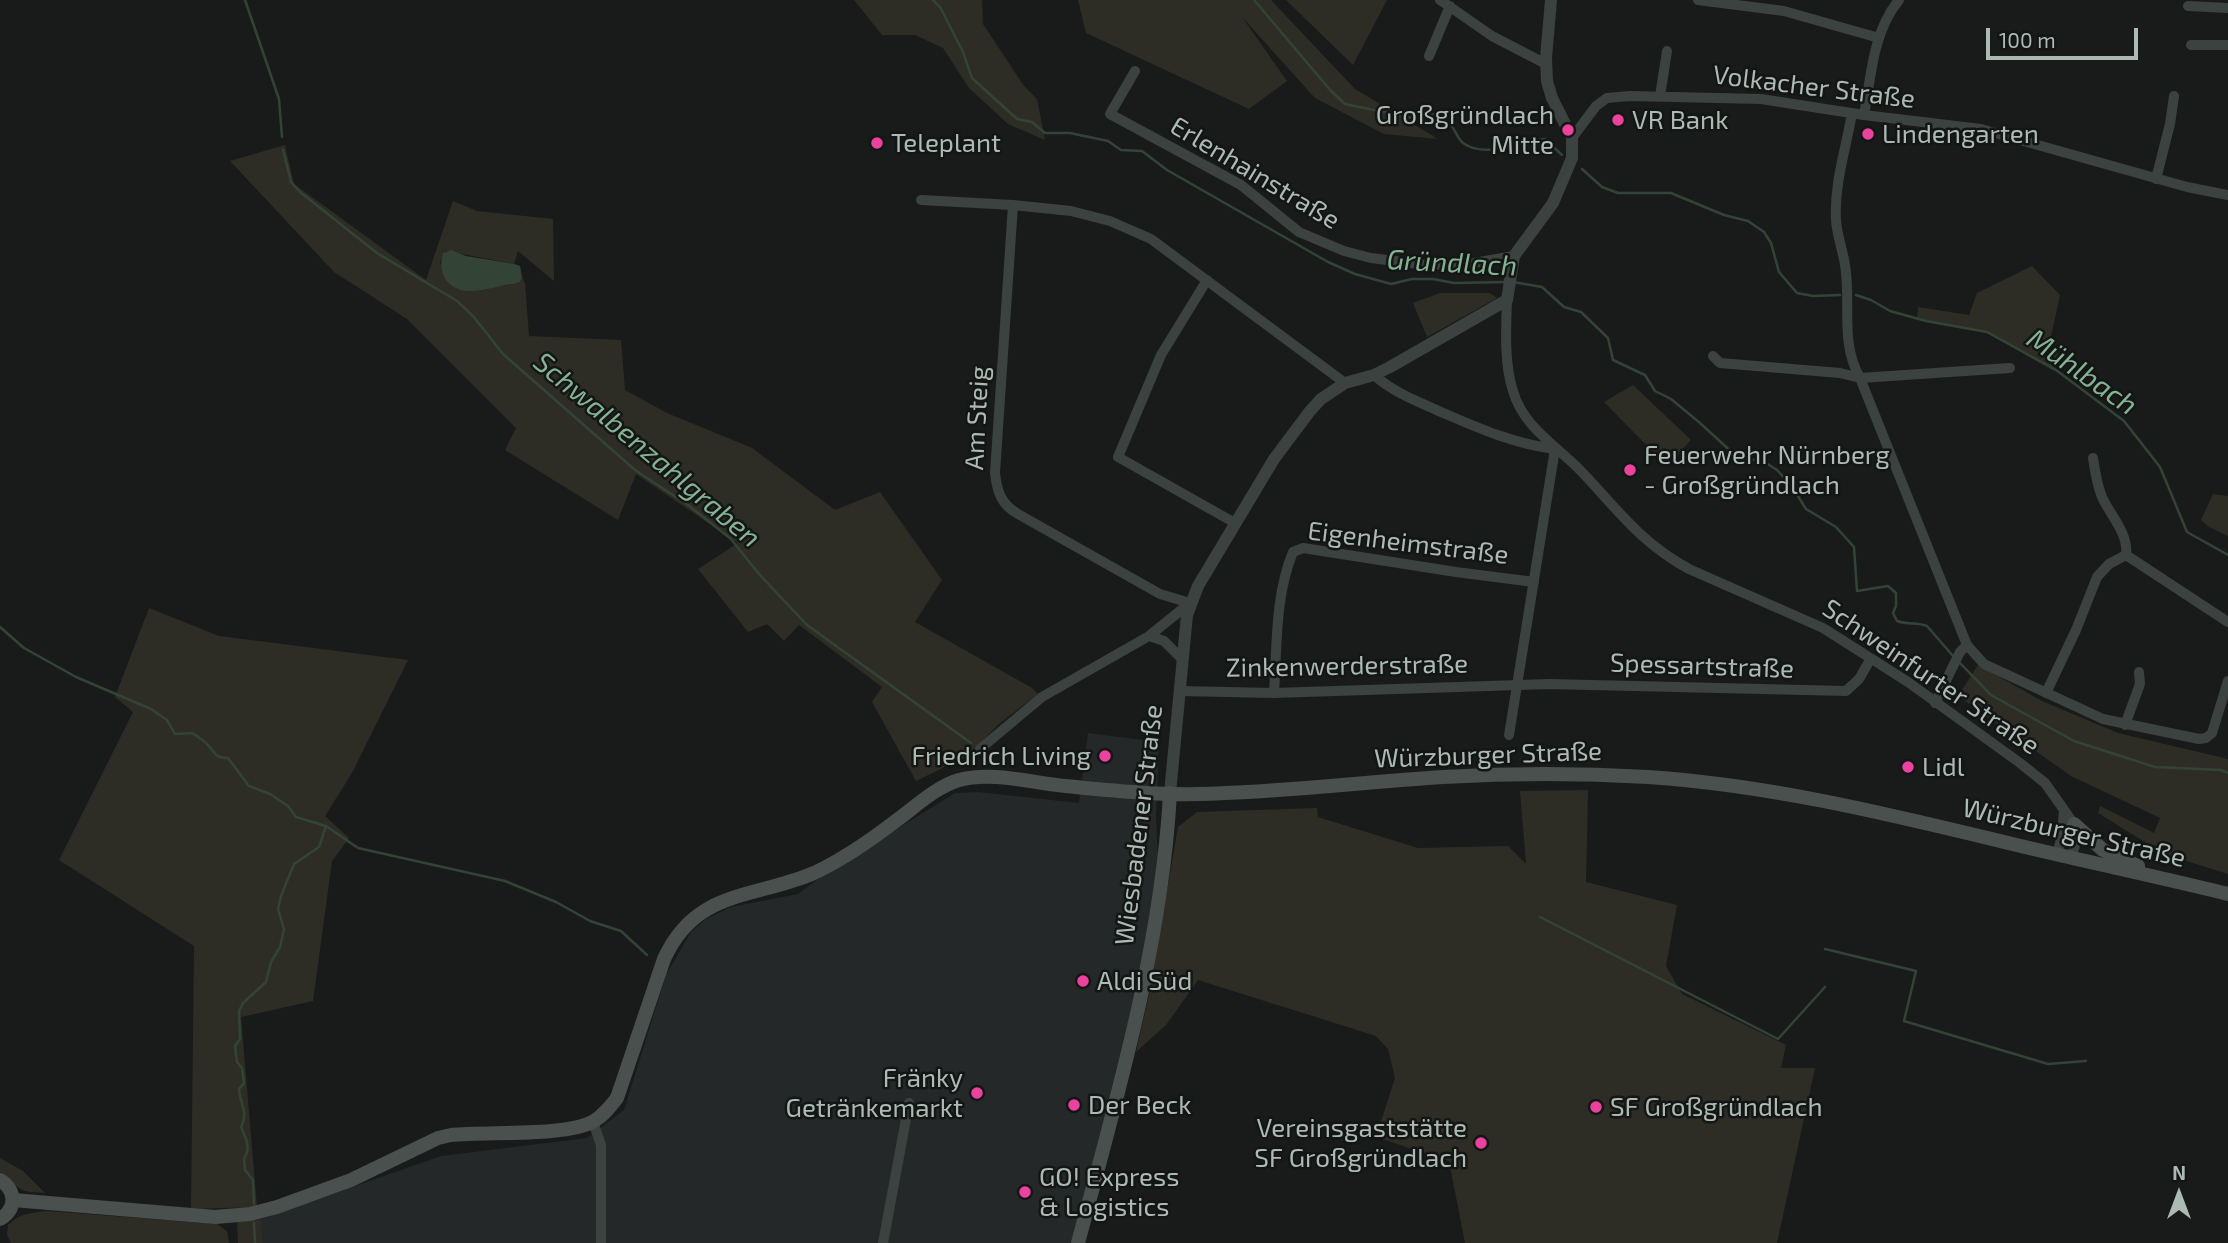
<!DOCTYPE html>
<meta charset="utf-8">
<style>
body{margin:0}
#map{position:relative;width:2228px;height:1243px;overflow:hidden;background:#191b1b;font-family:"Exo 2",sans-serif}
canvas{display:block}
.north{position:absolute;left:2144px;top:1159px;width:70px;height:70px;-webkit-text-stroke:5px #141616;paint-order:stroke;rotate:0deg;font-size:19px;font-weight:700;line-height:28px;text-align:center;color:#acbab3}
.north::after{content:'';display:block;margin:auto;width:24px;height:32px;background:#acbab3;clip-path:polygon(50% 0,100% 100%,50% 72%,0 100%)}
.scale{position:absolute;left:1986px;top:28px;width:152px;height:32px;box-sizing:border-box;border:4px solid #acbab3;border-top:0;padding-left:9px;font-size:21px;line-height:24px;white-space:nowrap;color:#acbab3;-webkit-text-stroke:5px #141616;paint-order:stroke}
</style>
<div id="map">
<canvas width="2228" height="1243"></canvas>
<div class="north">N</div>
<div class="scale">100 m</div>
</div>
<script>
const g = document.querySelector('canvas').getContext('2d');
g.lineJoin = 'round';
function paint(path, color) {
  g.fillStyle = color;
  g.fill(path, 'evenodd');
}
function strokePath(path, color, width, dash) {
  g.strokeStyle = color;
  g.lineWidth = width;
  g.lineCap = dash ? 'butt' : 'round';
  g.setLineDash(dash || []);
  g.stroke(path);
}
function label(font, color, halo, rows, align = 'center') {
  g.font = font + ' "Exo 2",sans-serif';
  g.lineWidth = 5;
  g.setLineDash([]);
  g.textBaseline = 'middle';
  g.strokeStyle = halo;
  g.fillStyle = color;
  for (const [text, x, y, turn = 0] of rows) {
    g.save();
    g.translate(x, y);
    g.rotate((+turn || 0) * Math.PI / 180);
    g.textAlign = isNaN(turn) ? turn : align;
    if (halo) g.strokeText(text, 0, 0);
    g.fillText(text, 0, 0);
    g.restore();
  }
}
const built = new Path2D(`
 M1088,733L1159,742L1156,816L1158,862L1136,993L1072,1243H263L261,1219L441,1156L587,1138L624,1110L666,975L691,932L706,919L731,907L798,894L829,871L955,793L978,792L1079,803Z`);
const green = new Path2D(`
 M854,0H982L983,24L1024,86L1037,99L1045,140L1008,124L969,88L943,48L915,35H882Z
 M1078,0H1271L1355,89L1438,139L1384,134L1315,98L1242,17L1287,81L1249,109L1086,33Z
 M1286,0H1387L1353,65Z
 M285,145L294,184L426,280L453,201L477,211L553,219L554,281L518,251L514,264L447,251L443,253L440,264C469,279 486,293 520,282L522,277L525,283L529,336L621,340L625,390L667,413L752,448L835,510L880,492L942,580L915,622L1032,688L1038,694L1000,723L967,756L916,781L872,702L882,687L799,625L784,641L767,624L748,632L698,569L738,543L636,474L618,520L505,450L516,428L407,319L334,272L230,161Z
 M2032,266L2060,295L2050,341L2059,348L2054,371L1987,333L1917,319L1918,307L1969,315L1977,293Z
 M1440,293H1490L1497,298L1427,337L1413,303Z
 M1633,385L1691,440L1667,466L1604,402Z
 M2213,494L2228,496V536L2209,527L2201,520Z
 M149,608L219,636L408,660L352,773L325,816L349,838L332,861L313,1001L241,1017L257,1207L191,1209L194,946L59,860L133,712L115,697Z
 M1978,665L2042,701L2118,733L2228,759V874L2164,854L2098,813L2100,806L2154,833L2160,818L2071,776L1958,696Z
 M1588,790L1586,882L1677,905L1666,966L1682,994L1786,1045L1781,1068H1815L1777,1243H1465L1449,1161L1376,1137L1395,1078L1388,1049L1376,1036L1198,980L1166,1025L1136,1052L1149,995L1178,827L1197,812L1317,808L1318,817L1418,848L1508,846L1526,864L1520,791Z
 M0,1158L23,1171L45,1193C39,1192 31,1193 25,1191C15,1188 10,1177 0,1172Z
 M47,1211L217,1224L227,1231L229,1243H11L7,1235L8,1225C19,1213 32,1213 47,1211Z
 M261,1219L263,1243H238L237,1222Z`);
const water = new Path2D(`
 M451,250L466,256L514,264L520,266L522,277L520,282L514,284C500,285 484,291 470,291C447,291 437,272 443,253Z`);
const stream = new Path2D(`
 M245,0L279,99L282,137
 M933,0L940,7L963,52L972,78L1017,119L1032,122L1045,133H1070L1108,141L1121,150L1142,151L1167,170L1328,262L1355,274L1391,284L1412,279H1433L1454,283L1506,282
 M1254,0L1331,91L1345,104L1418,119L1438,113C1442,117 1447,120 1451,125C1455,130 1458,139 1463,143C1487,160 1520,140 1545,139L1562,155
 M283,150L291,182L300,192L377,253L457,301L473,316L503,354L635,470L688,505L731,539L759,574L807,625L971,743
 M1582,169L1602,187L1618,193H1671L1724,215L1748,221L1764,232L1771,243L1779,272L1797,293L1813,296L1840,295
 M1513,282L1542,287L1564,307L1581,312L1608,338L1613,360L1645,375L1655,391L1671,399L1700,423L1735,455L1766,463L1777,470L1791,485L1806,509L1836,527L1854,547L1857,591L1888,586L1896,593V606L1893,613L1897,621C1907,625 1917,622 1927,626L1953,656
 M1856,295L1871,300L1890,311L1926,321L1987,332L2056,370L2124,421L2160,467L2187,532L2228,555
 M0,627L24,648L76,677L151,709L167,720L175,734L192,733C197,736 203,740 208,745C215,753 215,758 228,758L249,786L270,794L288,806L296,817L326,826L358,848L505,881L556,902L590,921L621,931L647,955
 M1958,661L1991,695L2074,741L2155,767L2221,770L2228,773
 M1540,917L1778,1039L1825,987
 M1825,949L1916,971L1904,1021L2048,1064L2086,1061
 M254,1204L253,1180L245,1170L244,1158C252,1148 245,1137 241,1127C249,1113 240,1104 239,1089L244,1083L242,1068L237,1062L235,1046L240,1039L239,1011L243,1003L266,982L271,962L280,947L284,929L278,909L281,896L294,864L319,847L326,826
 M254,1223L255,1243`);
const minor = new Path2D(`
 M1440,0L1492,36L1546,64
 M1698,0L1784,11L1879,38
 M2188,6L2228,8
 M2191,45H2228
 M1429,56L1450,6
 M1135,71L1110,114L1241,185L1299,232L1344,251L1371,258L1427,265L1474,263L1514,256
 M1660,96L1667,51
 M1852,113C1846,149 1834,183 1836,220C1837,238 1845,255 1846,273C1850,310 1841,344 1860,378L1967,645L1984,664L2103,719L2199,739L2206,738L2212,733L2228,681
 M1864,115C1871,77 1873,31 1899,0
 M1572,138L1596,106L1607,98L1630,96L1761,99L1864,115L1981,129L2187,187L2228,195
 M2156,179L2170,124L2174,96
 M921,200L1013,205L1071,211L1110,221L1151,239L1345,383
 M1013,205L995,473C997,492 1001,504 1018,514L1160,594L1190,603
 M1207,280L1161,355L1118,457L1235,523
 M1507,300C1506,329 1504,363 1513,391C1523,426 1554,444 1578,468C1617,508 1638,541 1689,569L1823,628L1908,682L2020,763L2045,783L2074,824L2076,842L2071,858
 M1713,356L1720,363L1840,373L1860,378L2010,368
 M1374,375C1394,393 1417,401 1441,412C1478,428 1514,444 1555,449L1509,735
 M2093,458C2095,472 2097,485 2102,497C2110,515 2129,534 2126,555
 M2126,555L2228,622
 M1149,636L1164,641L1182,659
 M1179,691L1274,693L1549,684L1846,691L1859,679L1870,660
 M1274,693C1277,647 1275,595 1293,552L1303,548L1456,572L1534,582
 M2046,693L2076,630L2097,577L2109,564L2126,555
 M1935,703L1960,652L1967,645
 M2125,725L2140,684L2139,672
 M980,749L1042,697L1149,636L1190,603
 M2057,855L2062,835L2064,810
 M593,1122L601,1145V1243
 M883,1243L909,1103`);
const tertiary = new Path2D(`
 M1170,793L1187,615L1198,586L1274,459L1310,411L1321,399L1345,383L1374,375L1390,367L1507,300L1514,256L1553,203L1572,158V138L1552,98L1547,81L1546,58L1551,0`);
const secondary = new Path2D(`
 M2074,824L2103,850L2138,866
 M0,1180C16,1190 17,1209 0,1219
 M13,1200L215,1217L250,1214L277,1207L351,1180L438,1138L451,1135C486,1131 567,1137 594,1121C604,1115 610,1107 617,1098L664,959C696,889 753,899 814,873C844,859 871,840 897,820C916,806 936,787 959,780C992,771 1032,783 1065,786C1108,790 1153,795 1197,794C1279,793 1361,782 1443,777C1511,773 1580,773 1648,777C1767,785 1880,812 1996,840C2073,859 2151,875 2228,894
 M1078,1243C1117,1097 1162,944 1170,793`);
const markers = [
 [1618,120,7,"#ea429d"],
 [1568,130,7,"#ea429d"],
 [1868,134,7,"#ea429d"],
 [877,143,7,"#ea429d"],
 [1630,470,7,"#ea429d"],
 [1105,756,7,"#ea429d"],
 [1908,767,7,"#ea429d"],
 [1083,981,7,"#ea429d"],
 [977,1093,7,"#ea429d"],
 [1074,1105,7,"#ea429d"],
 [1596,1107,7,"#ea429d"],
 [1481,1143,7,"#ea429d"],
 [1025,1192,7,"#ea429d"]
];
const streetNames = [
 ["Volkacher Straße",1814,87,7],
 ["Erlenhainstraße",1255,173,31],
 ["Am Steig",977,418,-87],
 ["Eigenheimstraße",1408,543,7],
 ["Zinkenwerderstraße",1347,666,-1],
 ["Spessartstraße",1702,666,2],
 ["Schweinfurter Straße",1931,677,34],
 ["Würzburger Straße",1488,755,-2],
 ["Wiesbadener Straße",1139,825,-83],
 ["Würzburger Straße",2074,833,13]
];
const poiNames = [
 ["Großgründlach",1554,115,"right"],
 ["Mitte",1554,145,"right"],
 ["VR Bank",1632,120],
 ["Lindengarten",1882,134],
 ["Teleplant",891,143],
 ["Feuerwehr Nürnberg",1644,455],
 ["- Großgründlach",1644,485],
 ["Friedrich Living",1091,756,"right"],
 ["Lidl",1922,767],
 ["Aldi Süd",1097,981],
 ["Fränky",963,1078,"right"],
 ["Getränkemarkt",963,1108,"right"],
 ["Der Beck",1088,1105],
 ["SF Großgründlach",1610,1107],
 ["Vereinsgaststätte",1467,1128,"right"],
 ["SF Großgründlach",1467,1158,"right"],
 ["GO! Express",1039,1177],
 ["& Logistics",1039,1207]
];
const waterNames = [
 ["Gründlach",1452,263,3],
 ["Mühlbach",2082,372,35],
 ["Schwalbenzahlgraben",647,450,40]
];
paint(built, '#252828');
paint(green, '#2e2d25');
paint(water, '#334437');
strokePath(stream, '#334437', 2.5);
strokePath(minor, '#3c4240', 10);
strokePath(tertiary, '#3c4240', 12);
strokePath(secondary, '#49504d', 14);
for (const [x, y, r, color] of markers) {
  const dot = new Path2D();
  dot.arc(x, y, r, 0, 2 * Math.PI);
  g.fillStyle = color;
  g.fill(dot);
  strokePath(dot, '#141616', 2.5);
}
label('26px', '#acbab3', '#141616', streetNames);
label('26px', '#acbab3', '#141616', poiNames, 'left');
label('italic 28px', '#85b392', '#141616', waterNames);
</script>
